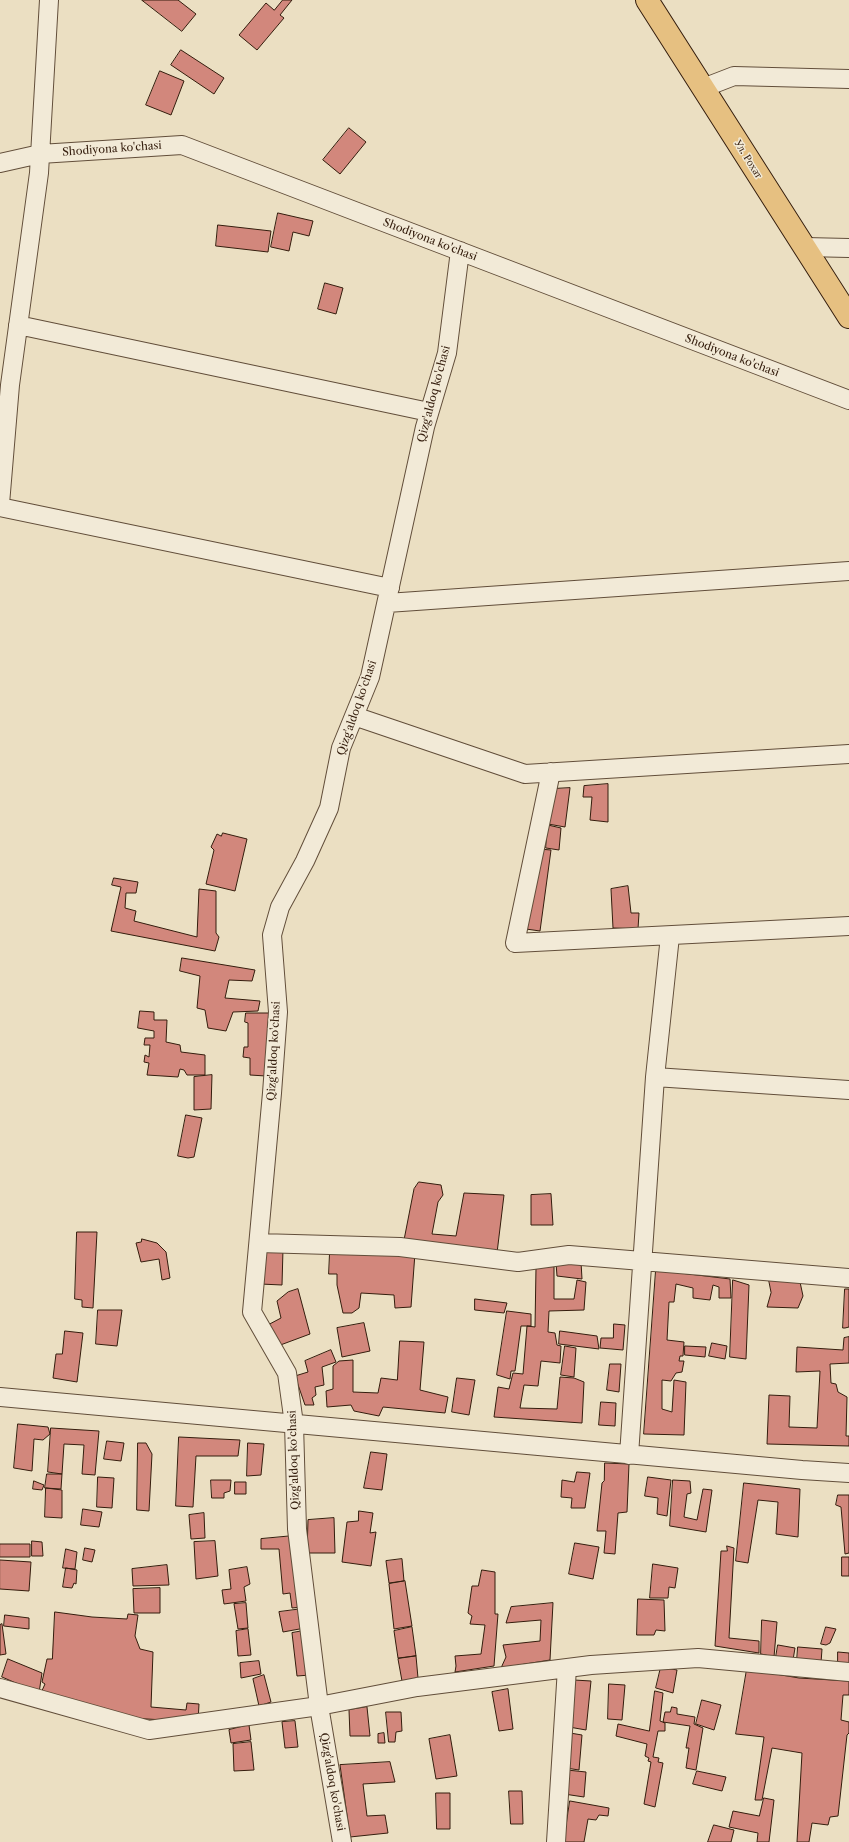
<!DOCTYPE html>
<meta charset="utf-8">
<style>
body{margin:0}
canvas{display:block;background:#ebdfc2}
</style>
<canvas width="849" height="1842"></canvas>
<script>
const g = document.querySelector('canvas').getContext('2d');
g.lineJoin = 'round';
function paint(path, color) {
  g.fillStyle = color;
  g.fill(path, 'evenodd');
}
function strokePath(path, color, width, dash) {
  g.strokeStyle = color;
  g.lineWidth = width;
  g.lineCap = dash ? 'butt' : 'round';
  g.setLineDash(dash || []);
  g.stroke(path);
}
function label(font, color, halo, rows, align = 'center') {
  g.font = font + ' "Libre Caslon Text",serif';
  g.lineWidth = 3;
  g.setLineDash([]);
  g.textBaseline = 'middle';
  g.strokeStyle = halo;
  g.fillStyle = color;
  for (const [text, x, y, turn = 0] of rows) {
    g.save();
    g.translate(x, y);
    g.rotate((+turn || 0) * Math.PI / 180);
    g.textAlign = isNaN(turn) ? turn : align;
    if (halo) g.strokeText(text, 0, 0);
    g.fillText(text, 0, 0);
    g.restore();
  }
}
const building = new Path2D(`
 M142,0H178L196,14L182,31Z
 M283,0H292L280,15L284,18L257,50L239,35L266,3L274,10Z
 M181,50L224,78L214,94L171,65Z
 M160,71L184,81L171,115L146,105Z
 M349,128L366,142L340,174L323,160Z
 M278,213L313,221L309,236L293,232L289,251L271,247Z
 M218,225L271,231L268,252L216,246Z
 M325,283L343,288L336,314L318,309Z
 M608,784V822L590,820L592,797H583L584,786Z
 M570,788L565,827L548,824L552,789Z
 M548,825L561,828L559,850L546,848Z
 M223,833L247,839L235,891L206,884L214,850L211,847L217,834L221,836Z
 M539,849L551,850L540,931L526,929Z
 M114,878L138,882L136,893H126L125,908L136,911L134,921L197,937L199,889L216,891V933L219,937L215,951L111,931L121,887L112,885Z
 M628,886L631,913H639L638,929L613,928L611,889Z
 M182,958L255,970L252,981L229,980L225,998L260,1001L258,1011L233,1012L226,1031L208,1028L205,1010L197,1008L200,976L180,971Z
 M140,1011L154,1012V1020H167L166,1042L180,1045L181,1052L205,1055V1075H187L184,1070L180,1069L178,1077L147,1075L149,1063L144,1062L145,1055L149,1057L150,1045H144L145,1038H154V1031L138,1028Z
 M246,1013H271L266,1076L250,1075V1058L243,1057L244,1047H248V1023L245,1022Z
 M212,1075L211,1109L194,1110V1077Z
 M186,1115L202,1118L194,1157L188,1158L178,1156Z
 M419,1182L441,1185L443,1195L438,1202L432,1234L456,1236L464,1193L504,1195L497,1253L404,1240L414,1189Z
 M551,1194L553,1225H531V1195Z
 M77,1232H97L93,1308L82,1307V1300L75,1299Z
 M142,1239L157,1243L166,1252L170,1278L162,1280L159,1259L141,1262L136,1243L141,1242Z
 M263,1248L283,1249L282,1285L260,1284Z
 M330,1252L415,1253L411,1307L395,1308L394,1295L361,1293L359,1308L352,1313H343L337,1285V1274H329Z
 M581,1262L582,1279L557,1276L556,1263Z
 M554,1267V1299H574L577,1280L586,1282L584,1310L549,1311L548,1332L555,1333L557,1345L561,1346L560,1363L541,1361L538,1386L524,1385L520,1408L557,1409L560,1377L574,1378L584,1382L582,1423L494,1417L498,1387L509,1389L513,1373L523,1374L527,1326L535,1327L536,1268Z
 M656,1270L730,1279L731,1298H719V1287L713,1285L710,1300L693,1298V1288L676,1284L674,1302H669L667,1340L684,1342L683,1356H680L679,1361H684L682,1372L676,1373L671,1381L662,1380V1409L672,1412L674,1380L686,1382L684,1435L644,1434Z
 M733,1280L749,1285L746,1359L730,1357Z
 M769,1280L800,1282L803,1296L798,1308L767,1307L771,1293Z
 M298,1289L310,1334L275,1347L264,1327L281,1318L277,1301L288,1292Z
 M845,1289H849V1327L845,1328H843Z
 M475,1299L507,1303L504,1313L475,1310Z
 M98,1310H122L117,1346L96,1344Z
 M507,1311L531,1314V1326H521L515,1371H511L510,1379L497,1375Z
 M364,1323L370,1351L342,1357L337,1328Z
 M614,1324L625,1325L623,1350L600,1348L601,1338H613Z
 M65,1331L83,1333L77,1382L53,1378L56,1354H62Z
 M560,1331L597,1336L599,1349L559,1344Z
 M849,1337V1363L830,1364L831,1383L836,1384L838,1392L847,1397L846,1436H849V1446L767,1444L769,1395L790,1396L789,1427L817,1428L820,1371L796,1372L797,1347L843,1350L844,1338Z
 M400,1341L424,1342L420,1390L448,1397L445,1413L383,1407L379,1416L354,1411L351,1405L327,1407L326,1391L333,1389V1366L339,1361L353,1360V1392L378,1393L381,1378L397,1380Z
 M712,1343L727,1346L725,1359L709,1356Z
 M565,1346L576,1348L574,1377L561,1375Z
 M685,1346L706,1347L705,1357L685,1355Z
 M331,1350L336,1362L322,1367L324,1385L315,1387L316,1395L312,1398L314,1405H305L295,1376L308,1372L305,1361Z
 M610,1364H621L619,1392L607,1390Z
 M457,1378L475,1380L469,1415L452,1412Z
 M601,1402L616,1403L615,1426L599,1425Z
 M18,1424L48,1427L50,1434L43,1440L34,1439L32,1471L14,1468Z
 M51,1428L99,1431L95,1475L82,1474L84,1445L64,1444L62,1474L48,1472Z
 M179,1437L240,1440L238,1456H196L193,1507L176,1506Z
 M107,1441L124,1443L121,1461L104,1459Z
 M138,1443H146L152,1454L149,1511L137,1510Z
 M248,1443L264,1444L261,1475L247,1476Z
 M371,1452L387,1454L382,1490L364,1488Z
 M605,1463L629,1464L627,1512L618,1513L615,1554L604,1553L606,1531H597L602,1483L604,1481Z
 M577,1472L590,1473L585,1508H571L572,1498L561,1497L562,1480L574,1482Z
 M47,1474H62L61,1489L45,1488Z
 M98,1477L114,1478L112,1508L97,1507Z
 M648,1477L671,1480L667,1516L657,1514L658,1498L645,1496Z
 M211,1480H231L230,1491L224,1493V1498H212Z
 M673,1480L690,1481L691,1493L687,1494L684,1517L697,1520L703,1489L712,1490L706,1532L670,1526Z
 M34,1481L44,1485L42,1490L33,1489Z
 M235,1482H246V1494H235Z
 M744,1483L800,1489L798,1537L776,1534L778,1502L758,1500L748,1563L736,1561Z
 M46,1488L62,1490V1518L45,1517Z
 M838,1495H849V1553L845,1554L841,1507L836,1505Z
 M83,1509L102,1512L99,1527L81,1525Z
 M359,1511L373,1513L370,1533L376,1532L371,1566L342,1562L347,1522L358,1521Z
 M204,1513L205,1538L191,1539L189,1515Z
 M334,1518L335,1553H307L308,1520Z
 M293,1536L302,1607L292,1608L290,1593L283,1594L279,1549H261V1539Z
 M32,1541L42,1542L43,1556H32Z
 M215,1541L218,1576L196,1579L194,1542Z
 M575,1543L599,1547L593,1579L569,1574Z
 M0,1544H30V1557H0Z
 M727,1546L734,1548L729,1638L759,1641V1653L715,1646L721,1551H727Z
 M85,1548L95,1550L92,1562L83,1560Z
 M66,1549L77,1552L75,1569L63,1568Z
 M842,1557H849V1576H842Z
 M402,1559L404,1581L389,1583L386,1561Z
 M0,1560L31,1562L29,1591L0,1589Z
 M653,1564L678,1568L675,1588L669,1587L668,1598H650Z
 M167,1565L169,1585L133,1586L132,1569Z
 M247,1567L250,1584L244,1587L246,1601L224,1604L222,1590L231,1589L229,1570Z
 M66,1568L77,1570L76,1584L74,1583L72,1588L63,1587Z
 M482,1570L495,1572V1614H498L494,1666L455,1672L456,1666L455,1656L481,1654L485,1625L470,1624L472,1616L468,1613L472,1586H478Z
 M405,1581L412,1626L394,1629L389,1584Z
 M160,1588V1613H134L133,1589Z
 M638,1599L664,1600L665,1631L656,1630L654,1635H637Z
 M246,1603L248,1628L238,1629L234,1604Z
 M553,1603L550,1660L501,1668L506,1657L503,1645L540,1641L541,1620L506,1623L511,1607Z
 M302,1609L305,1628L283,1632L279,1612Z
 M55,1612L92,1617L127,1619L128,1614L138,1615L135,1636L140,1649L153,1652L151,1707L186,1710L187,1703L199,1704L198,1722L130,1718L40,1695L45,1684L42,1682L47,1659H52Z
 M5,1615L29,1618V1629L4,1626Z
 M762,1620L777,1622L774,1657L761,1654Z
 M2,1624L6,1654L0,1655V1625Z
 M412,1627L416,1656L398,1658L394,1631Z
 M826,1627L836,1629L830,1643L826,1645L821,1644Z
 M248,1629L251,1655L238,1656L236,1631Z
 M303,1631L310,1675L297,1676L292,1633Z
 M778,1645L795,1648L793,1660L776,1657Z
 M798,1647L822,1649L821,1663L797,1661Z
 M838,1652L849,1653V1667L838,1666Z
 M416,1656L418,1678L402,1681L398,1659Z
 M8,1659L42,1673L39,1693L2,1677Z
 M259,1661L261,1674L241,1678L240,1663Z
 M661,1667L677,1670L673,1693L656,1688Z
 M747,1669L799,1678L849,1681V1695H843L841,1720L849,1722V1733L847,1735L838,1816L830,1817L828,1825L812,1823L809,1842H797L802,1753L772,1748L762,1800H755L764,1737L736,1734Z
 M264,1675L271,1702L259,1706L253,1679Z
 M574,1680L591,1681L586,1730L569,1727Z
 M609,1684L625,1685L622,1720L608,1719Z
 M508,1689L513,1729L499,1731L492,1692Z
 M655,1691L663,1693L660,1721L665,1723V1731H658L653,1757L659,1758L658,1762L663,1763L655,1807L644,1804L651,1762L648,1761L649,1758L645,1756L647,1744L616,1736L618,1724L649,1731Z
 M702,1700L721,1705L714,1730L696,1724Z
 M367,1707L370,1736H350L349,1710Z
 M672,1707L677,1708V1714L695,1717L694,1724L703,1728L696,1770L686,1768L689,1748H686L690,1726L663,1722L665,1712H670Z
 M386,1712H401L402,1731L396,1732L395,1742H389Z
 M295,1721L298,1747L285,1748L282,1722Z
 M249,1725L251,1740L231,1743L229,1730Z
 M384,1733L385,1743H378V1734Z
 M570,1733L582,1735L579,1770L566,1768Z
 M450,1735L457,1776L436,1779L429,1739Z
 M251,1742L254,1770L234,1771L233,1744Z
 M390,1762L395,1782L363,1784L367,1816L385,1815L388,1833L350,1837L340,1765Z
 M567,1770L586,1772L584,1797L564,1794Z
 M697,1771L726,1777L722,1791L693,1784Z
 M509,1791H522L523,1824H511Z
 M436,1793H450V1829H437Z
 M764,1798L774,1800L769,1842H757L758,1833L729,1827L733,1811L759,1816Z
 M570,1801L609,1808L608,1816L599,1815L596,1820L588,1819L584,1842H564Z
 M714,1825L734,1830L731,1842H708Z`);
const minor = new Path2D(`
 M703,88L734,76L849,79
 M0,163L40,154L182,145L849,400
 M805,247L849,248
 M18,325L429,412
 M0,504L10,385L39,173L49,0
 M0,507L390,588
 M387,603L849,571
 M354,716L525,774L849,754
 M551,772L515,943L849,926
 M655,1077L849,1090
 M259,1243L400,1247L518,1262L569,1255L849,1278
 M0,1397L802,1470L849,1473
 M629,1455L655,1077L670,936
 M0,1688L149,1730L319,1706L417,1687L591,1665L698,1658L849,1672
 M342,1842L319,1706L297,1529L294,1424L287,1373L252,1312L272,1093L278,1012L272,935L280,907L305,861L329,808L341,748L370,677L425,427L447,353L460,251
 M556,1842L567,1668`);
const major = new Path2D(`
 M647,0L849,317`);
const streetNames = [
 ["Shodiyona ko'chasi",112,149,-4],
 ["Ул. Рохат",748,159,58],
 ["Shodiyona ko'chasi",430,240,21],
 ["Shodiyona ko'chasi",732,356,21],
 ["Qizg'aldoq ko'chasi",434,394,-75],
 ["Qizg'aldoq ko'chasi",357,708,-71],
 ["Qizg'aldoq ko'chasi",274,1051,-87],
 ["Qizg'aldoq ko'chasi",294,1460,-92],
 ["Qizg'aldoq ko'chasi",332,1782,80]
];
paint(building, '#d2877c');
strokePath(building, '#341d0d', 1);
strokePath(minor, '#624e3a', 20);
strokePath(major, '#341d0d', 24);
strokePath(minor, '#f2ead7', 18);
strokePath(major, '#e6c081', 22);
label('11px', '#341d0d', '#f2ead7', streetNames);
</script>
